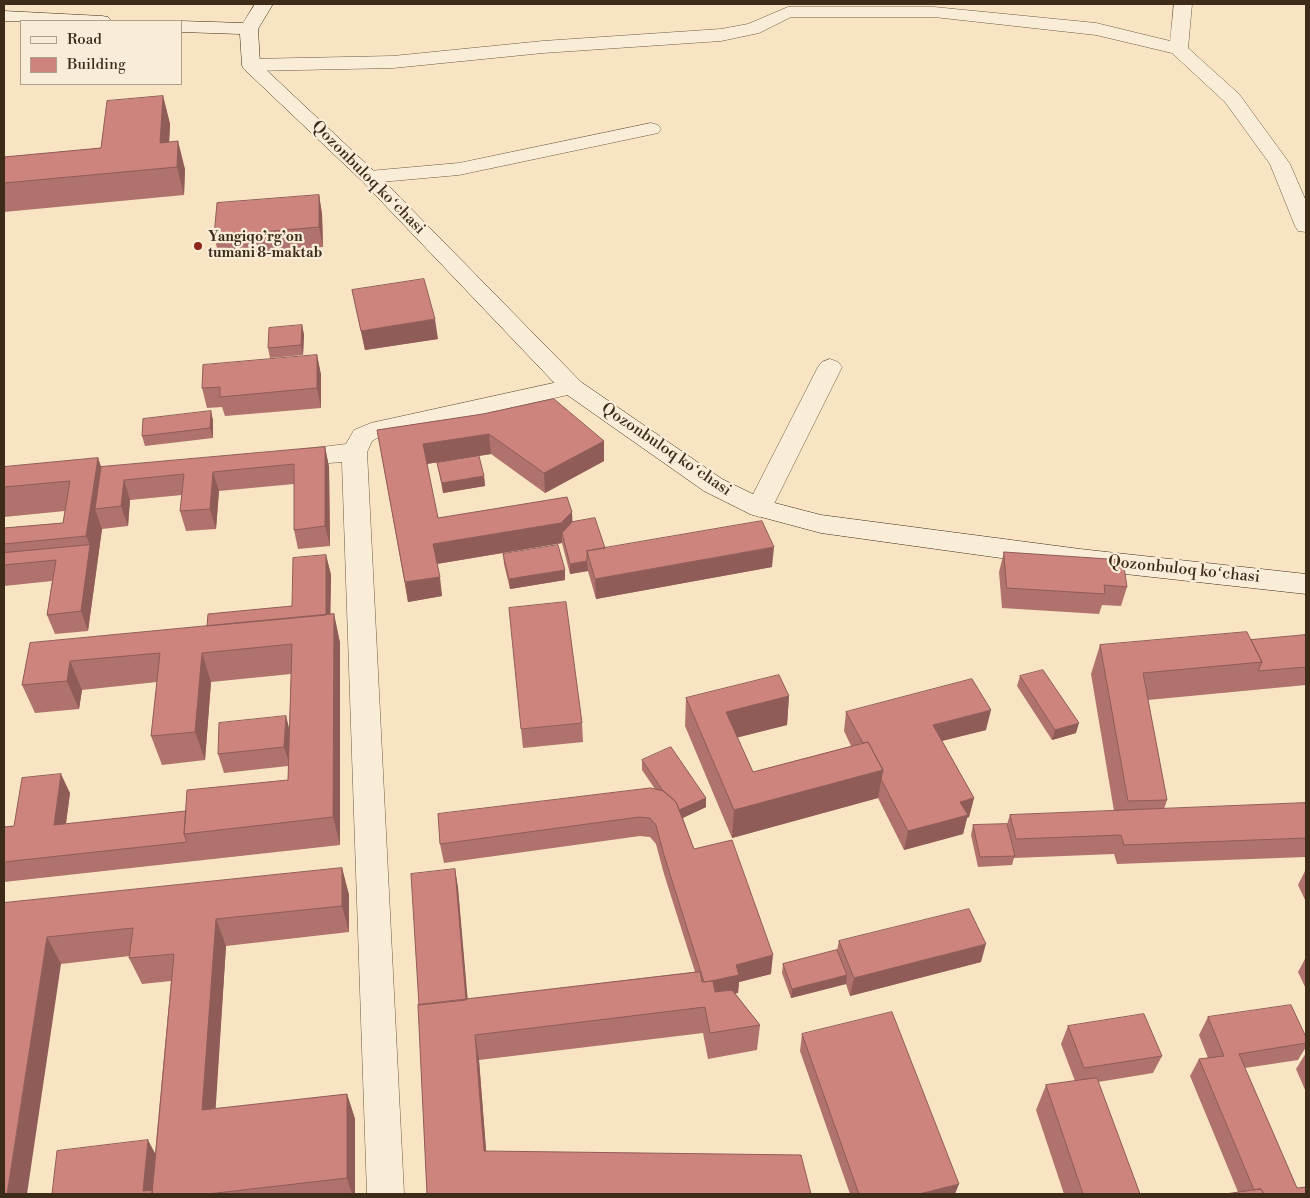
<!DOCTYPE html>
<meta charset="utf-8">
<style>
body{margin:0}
#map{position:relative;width:1310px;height:1198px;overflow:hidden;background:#f8e4c3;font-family:"Libre Bodoni",serif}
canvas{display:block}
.frame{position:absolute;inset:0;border:5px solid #3d2c17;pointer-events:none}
.legend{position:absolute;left:20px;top:20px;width:162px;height:65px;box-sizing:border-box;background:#faedd8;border:1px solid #aea08b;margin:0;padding:6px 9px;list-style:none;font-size:15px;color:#3d2c17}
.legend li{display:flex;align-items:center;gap:10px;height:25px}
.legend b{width:25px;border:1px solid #aea08b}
</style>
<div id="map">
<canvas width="1310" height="1198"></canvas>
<div class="frame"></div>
<ul class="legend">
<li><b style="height:6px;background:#faedd8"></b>Road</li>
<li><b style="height:14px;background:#cd847d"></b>Building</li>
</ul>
</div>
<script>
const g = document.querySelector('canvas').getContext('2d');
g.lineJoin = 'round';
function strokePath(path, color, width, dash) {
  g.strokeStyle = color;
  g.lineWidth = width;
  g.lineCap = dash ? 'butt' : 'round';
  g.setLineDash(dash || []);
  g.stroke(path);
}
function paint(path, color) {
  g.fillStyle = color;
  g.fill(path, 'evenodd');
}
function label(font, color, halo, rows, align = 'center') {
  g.font = font + ' "Libre Bodoni",serif';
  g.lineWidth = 4.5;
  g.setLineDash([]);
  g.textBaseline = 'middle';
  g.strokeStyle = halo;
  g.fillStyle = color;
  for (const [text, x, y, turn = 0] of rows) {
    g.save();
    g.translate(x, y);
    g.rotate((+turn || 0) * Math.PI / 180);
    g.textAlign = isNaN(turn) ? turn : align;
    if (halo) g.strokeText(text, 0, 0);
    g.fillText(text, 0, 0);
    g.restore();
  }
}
const street = new Path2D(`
 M1174,4H1192L1188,48L1239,94L1290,164L1306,201V232L1298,231L1295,226L1270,164L1225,102L1172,53L1096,35L934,17H791L759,33L721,41L543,53L393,68L251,71L244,69L242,65L244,61L251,59L393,56L543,41L721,29L748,24L788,7H934L1096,23L1170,41Z
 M651,123L658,125L661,129L658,133L459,175L369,183L362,181L359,177L362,173L369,171L459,163Z
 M830,359L838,362L842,367L772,508L768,514L759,517L750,514L746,508L818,367L822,362Z
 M572,379L581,382L584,387L581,392L379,437L372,441L367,452L404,1194H367L342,462L291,466L282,464L278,458L282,452L346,444L354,430L371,423Z`);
const secondary = new Path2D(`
 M255,4H273L258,29L260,64L376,173L581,382L722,479L767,501L821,515L1080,549L1306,574V594L1080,569L821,533L750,514L704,491L563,392L362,181L244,69L242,65L240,34L181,32V21H178H181L243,23Z
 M4,11L102,16L108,17L111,21H4Z`);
const wall = new Path2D(`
 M163,96L170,124L169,142L185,169L184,195L4,212V157L101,148Z
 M319,195L322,214L323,247L219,256L214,236Z
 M352,290L438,339L365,350L356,309Z
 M302,325L304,335L303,355L270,358L268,348Z
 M317,355L321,375V408L225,416L222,407L207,408L202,388Z
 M211,411L213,421V438L145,446L142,436Z
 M483,414L604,441V461L545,493L491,454L427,464L438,518L572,522L605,548L772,567L596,599L588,571L570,574L562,543L437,564L442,596L408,602L377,430Z
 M325,447L329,467L330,546L298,549L294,530V484L219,491L216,529L186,531L180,511L182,495L130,500L128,526L102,529L88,631L55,634L47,615L52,581L4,586V528L63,523L65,511L4,517V467L98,458L101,467Z
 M437,463L484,476L485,486L443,493Z
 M1004,552L1127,587L1121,606L1102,605L1099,614L1002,608L999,572Z
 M503,554L565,570V580L510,589L504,564Z
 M326,555L331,575L330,614H334L340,643V845L4,882V827L14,826L70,793L66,824L186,811L288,780V766L224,773L218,754L286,716L289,730L291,674L211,682L205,760L162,765L151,736L157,682L82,690L79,709L35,713L22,685L30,643L207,626L292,606Z
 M1306,635V685L1148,700L1167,800L1164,809L1306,803V857L1117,864L1114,854L1014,858L1012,865L978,867L971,835L973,825L1007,824L1010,815L1114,811L1091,674L1100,645L1251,640Z
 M1020,676L1076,733L1052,740L1017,686Z
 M789,696L787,725L737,737L753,772L851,746L844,731L846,712L986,730L942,741L974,798L969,817L967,818L963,834L904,850L878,798L732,838L685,726L686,698Z
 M582,723L583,742L523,748L521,729Z
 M642,760L706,798V807L683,818L694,849L771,974L739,982L738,993H735L760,1025L757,1050L708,1059L703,1033L479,1060L486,1151L427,1194L419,1005L455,869L458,888L467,999L695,972L664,874L656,844L650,837L640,836L444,863L440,844L655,789L642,770Z
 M342,868L349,895V932L226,946L215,1109L347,1094L355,1119V1194H52L155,1154L171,981L142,984L129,958L130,956L61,964L4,903Z
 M1306,869V902L1298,885Z
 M839,941L981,962L850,996L846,984L791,998L782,973L783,964L837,950Z
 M1306,957V989L1298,972Z
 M1208,1017L1306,1037V1047L1298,1060L1245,1068L1297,1188L1306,1194L1238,1192L1190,1076L1199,1059L1208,1058L1199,1035Z
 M1068,1026L1162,1056L1153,1073L1098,1082L1140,1194H1064L1036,1110L1046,1085L1075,1081L1061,1044Z
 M802,1034L955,1194H850L800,1051Z
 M1306,1053V1092L1296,1069Z`);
const shadedWall = new Path2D(`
 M163,96L170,124L168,168L160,143Z
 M178,141L185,169L184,195L177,167Z
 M319,195L322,214L323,247L319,227Z
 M435,319L438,339L365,350L361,331Z
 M302,325L304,335L303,355L301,345Z
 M317,355L321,375V408L317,388Z
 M211,411L213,421V438L210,428Z
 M489,434L491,454L426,464L423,444Z
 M604,441V461L545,493L544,473Z
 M325,447L329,467L330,546L325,526Z
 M98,458L108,487L95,509L102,529L88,631L81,611L90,545L86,536Z
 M213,472L219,491L216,529L210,509Z
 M484,476L485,486L443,493L442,483Z
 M124,480L130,500L128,526L121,506Z
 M572,512L573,532L562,533V543L436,564L433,544Z
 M774,547L772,567L596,599L595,579Z
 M326,555L331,575L330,644L325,624Z
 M587,561L588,571L570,574V564Z
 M565,570V580L510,589L509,579Z
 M440,577L442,596L408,602L405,582Z
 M334,614L340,643V845L333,817Z
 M202,653L211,682L205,760L195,732Z
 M70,661L82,690L79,709L67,681Z
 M789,696L787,725L724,741L726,712Z
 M991,710L986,730L929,744L933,725Z
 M286,716L291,736L290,766L284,747Z
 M1079,723L1076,733L1052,740L1055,730Z
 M883,770L878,798L732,838L734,810Z
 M61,774L70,793L63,844L54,825Z
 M706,798V807L676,821V811Z
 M974,798L969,817L967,818L963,834L904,850L908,831L960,802Z
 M342,868L349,895V932L342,906Z
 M455,869L458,888L470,1025L466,1007Z
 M216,919L226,946L214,1135L202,1110Z
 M47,937L61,964L27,1194H7Z
 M986,944L981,962L850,996L854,978Z
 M773,955L771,974L739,982L738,993L704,1001L705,983L736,965Z
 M847,975L846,984L791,998L792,989Z
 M475,1035L479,1060L488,1174L484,1151Z
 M347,1094L355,1119V1194H352L347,1178Z
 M148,1140L157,1157L153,1194L143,1191Z
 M959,1184L955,1194H919Z`);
const building = new Path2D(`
 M163,96L160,143L178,141L177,167L4,183V157L101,148L107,101Z
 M319,195V227L214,236L217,203Z
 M424,279L435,319L361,331L352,290Z
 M302,325L301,345L268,348L269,328Z
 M317,355V388L220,397V387L202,388L203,365Z
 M554,399L604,441L544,473L489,434L423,444L438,518L567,497L572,512L561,523L433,544L440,577L405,582L377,430L483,414Z
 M211,411L210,428L142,436L143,419Z
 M325,447V526L294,530V464L213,472L210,509L180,511L184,474L124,480L121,506L95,509L101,467Z
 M479,456L484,476L442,483L437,463Z
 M98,458L86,536L4,544V528L63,523L70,481L4,487V467Z
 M595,518L605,548L587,551V561L570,564L562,533L572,522Z
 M762,521L774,547L595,579L587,551Z
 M90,545L81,611L47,615L56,560L4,565V553Z
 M558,545L565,570L509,579L503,554Z
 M1004,552L1123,560L1127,587L1104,585L1105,594L1007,588Z
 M326,555V615L207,626L208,614L292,606L293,558Z
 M566,602L582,723L521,729L509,608Z
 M334,614L333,817L184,834L187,790L288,780L292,644L202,653L195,732L151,736L160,653L70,661L67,681L22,685L30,643Z
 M1247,632L1262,662L1143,673L1167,800L1128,801L1100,645Z
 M1306,635V667L1258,671L1262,662L1251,640Z
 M1043,670L1079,723L1055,730L1020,676Z
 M779,675L789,696L726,712L753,772L868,742L883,770L734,810L686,698Z
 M972,679L991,710L933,725L974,798L960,802L968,815L908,831L881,779L883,770L868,742L863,743L846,712Z
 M286,716L284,747L218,754L219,723Z
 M671,747L706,798L679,810L676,802L663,791L642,760Z
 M61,774L54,825L186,811L184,834L187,842L4,862V827L14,826L22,778Z
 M651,788L664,791L676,802L694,849L732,840L773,955L736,965L739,975L711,981L704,982L664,855L656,825L650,818L639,817L440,844L438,814Z
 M1306,803V838L1124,845L1121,835L1016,839L1010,815Z
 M1007,824L1015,856L980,857L973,825Z
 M342,868V906L216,919L202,1110L347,1094V1178L208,1194H152L174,954L129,958L133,928L47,937L7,1194H4V903Z
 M455,869L466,1000L419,1005L411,874Z
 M969,909L986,944L854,978L839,941Z
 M837,950L847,975L792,989L783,964Z
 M700,972L702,982L713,981L715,992L732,990L760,1025L710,1033L705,1007L475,1035L484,1151L801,1155L811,1194H427L418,1005Z
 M1291,1005L1306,1037V1043L1239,1054L1297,1188L1306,1187V1194H1264L1261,1189L1254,1190L1199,1059L1224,1056L1208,1017Z
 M892,1012L959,1184L919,1194H859L802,1034Z
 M1144,1014L1162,1056L1084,1068L1068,1026Z
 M1097,1078L1140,1194H1083L1046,1085Z
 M148,1140L143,1191L152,1190V1194H52L57,1151Z
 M1261,1189L1264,1194H1226Z`);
const markers = [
 [198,246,5,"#8f2418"]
];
const farPoinames = [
 ["Yangiqo’rg’on",208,238],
 ["tumani 8-maktab",208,254]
];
const streetNames = [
 ["Qozonbuloq koʻchasi",368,178,45],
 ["Qozonbuloq koʻchasi",666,450,34],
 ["Qozonbuloq koʻchasi",1184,570,6]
];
strokePath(street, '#6c5a42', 1);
strokePath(secondary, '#3d2c17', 1);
paint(street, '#faedd8');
paint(secondary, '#faedd8');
paint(wall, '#b0726c');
paint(shadedWall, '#905c58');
paint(building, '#cd847d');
strokePath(building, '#905c58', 1);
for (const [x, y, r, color] of markers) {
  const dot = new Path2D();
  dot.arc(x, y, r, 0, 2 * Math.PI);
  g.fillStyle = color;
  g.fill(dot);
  strokePath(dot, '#faedd8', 2);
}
label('bold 14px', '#3d2c17', '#faedd8', farPoinames, 'left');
label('16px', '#3d2c17', '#faedd8', streetNames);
</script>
